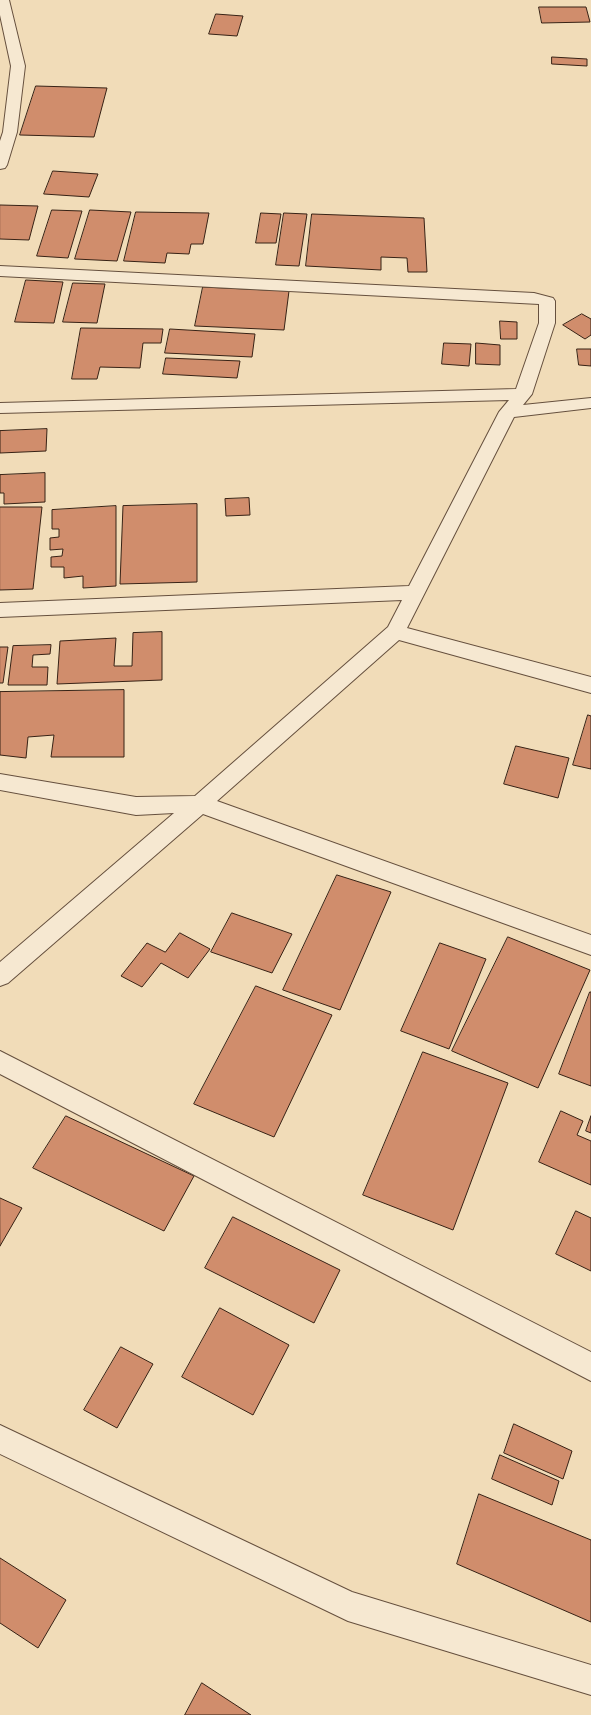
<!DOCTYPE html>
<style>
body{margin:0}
canvas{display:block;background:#f1dcb8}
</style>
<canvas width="591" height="1715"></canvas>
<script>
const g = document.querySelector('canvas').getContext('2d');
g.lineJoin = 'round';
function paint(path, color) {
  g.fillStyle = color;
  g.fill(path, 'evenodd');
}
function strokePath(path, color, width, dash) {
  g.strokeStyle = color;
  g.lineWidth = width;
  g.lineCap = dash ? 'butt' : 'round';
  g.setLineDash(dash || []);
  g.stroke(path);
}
const building = new Path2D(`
 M539,7H586L590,22L542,23Z
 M216,14L243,16L237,36L209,34Z
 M552,57L587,59V66L552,64Z
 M36,86L107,88L94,137L20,135Z
 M53,171L98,174L89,197L44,194Z
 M0,205L38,206L29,240L0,239Z
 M52,210L82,211L68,258L37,256Z
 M90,210L131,212L117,261L75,259Z
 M136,212L209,213L203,244H191L189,254L167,253L165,263L124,261Z
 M261,213L281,214L276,243H256Z
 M284,213L307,214L299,266L276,265Z
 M312,214L424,218L427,272H408L407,258L381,257V270L306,266Z
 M26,280L63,282L54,323L15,322Z
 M73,283L105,284L97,323L63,322Z
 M203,287L289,291L284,330L195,326Z
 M582,314L591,319V335L585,339L563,325Z
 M500,321L517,322V339H501Z
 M81,328L163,329L161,343H143L140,368L100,367L97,379H72Z
 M170,329L255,334L252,357L165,353Z
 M444,343L471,344L469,366L442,364Z
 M476,343L500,345V365L476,364Z
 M577,349H591V366L579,365Z
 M166,358L240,361L237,378L163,374Z
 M47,429L46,451L0,453V431Z
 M45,473V502L4,504V493H0V475Z
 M249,498L250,515L226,516L225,499Z
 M197,504V582L120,584L123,506Z
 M116,506V586L83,588V576L64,578V567H51V557L62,556L63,549L50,550V538L59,537V529H52V510Z
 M0,507H42L33,589L0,590Z
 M162,632V680L57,684L60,641L116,638L114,666H132L133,633Z
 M51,645L50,654L33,655L32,667H48L47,685H8L13,646Z
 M0,647H8L3,683H0Z
 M124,690V757H51L54,735L28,737L26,758L0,755V692Z
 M588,715L591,716V769L573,765Z
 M516,746L569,758L558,798L504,784Z
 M337,875L391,892L340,1010L283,990Z
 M232,913L292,934L272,973L211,952Z
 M180,933L210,949L188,978L161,963L142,987L121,976L147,943L165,952Z
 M508,937L590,970L538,1088L452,1051Z
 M440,943L486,959L449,1049L401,1031Z
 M256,986L332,1015L274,1137L194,1104Z
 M590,992H591V1086L559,1074Z
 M423,1052L508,1083L453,1230L363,1195Z
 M561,1111L583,1121L577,1135L591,1141V1185L539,1162Z
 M66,1116L194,1176L164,1231L33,1168Z
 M591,1116V1133L586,1131Z
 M0,1198L22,1208L0,1246Z
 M576,1211L591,1218V1271L556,1254Z
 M233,1217L340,1270L314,1323L205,1268Z
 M220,1308L289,1345L253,1415L182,1377Z
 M121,1347L153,1364L117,1428L84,1410Z
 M514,1424L572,1451L563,1479L504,1453Z
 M500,1455L559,1481L552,1505L492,1479Z
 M479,1494L591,1540V1622L457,1564Z
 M0,1558L66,1600L38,1648L0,1623Z
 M202,1683L251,1715H185Z`);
const minor = new Path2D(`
 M0,0H9L25,66L17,132L7,165L5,168L0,169V141L3,132L11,66L0,15Z
 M0,266L534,293L553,298L555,301V323L532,394L523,405L591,398V408L514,417L407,628L591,677V693L399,640L217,801L591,935V955L203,814L8,983L0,986V962L174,813L136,815L0,790V774L136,797L195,796L388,627L402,600L0,617V603L409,586L499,412L509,400L0,413V403L516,389L539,323V304L0,276Z
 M0,1051L591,1352V1381L0,1074Z
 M0,1425L352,1592L591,1665V1695L348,1621L0,1454Z`);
paint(building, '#d08d6c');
strokePath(building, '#372215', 1);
strokePath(minor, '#66503e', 2);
paint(minor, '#f6e8d1');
</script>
